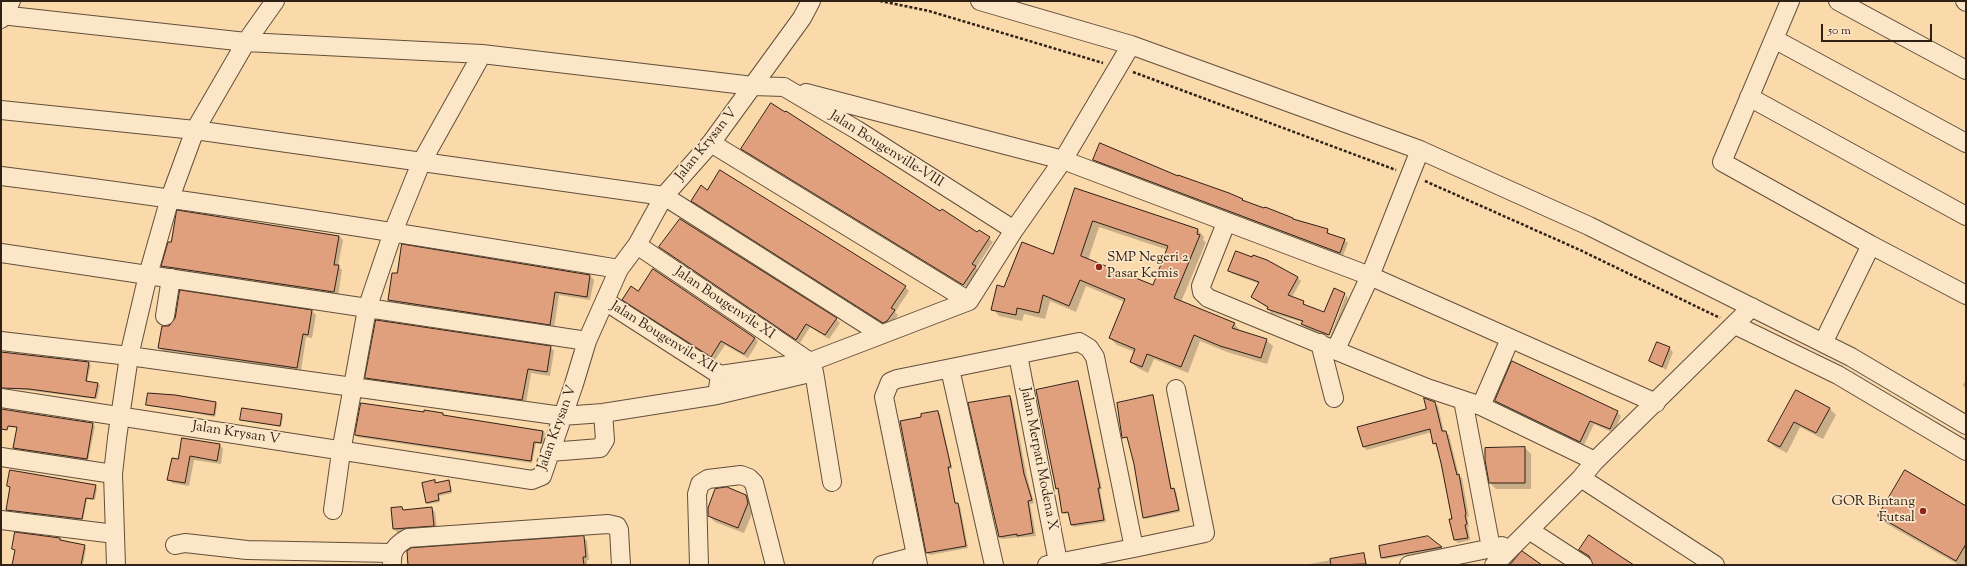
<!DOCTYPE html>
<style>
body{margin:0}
#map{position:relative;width:1967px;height:566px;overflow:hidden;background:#fad9ab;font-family:"Sorts Mill Goudy",serif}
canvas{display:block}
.frame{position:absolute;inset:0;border:2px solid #2f2116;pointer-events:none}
.scale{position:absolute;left:1821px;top:24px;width:111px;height:18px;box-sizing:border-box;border:2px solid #2f2116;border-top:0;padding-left:5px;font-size:12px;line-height:14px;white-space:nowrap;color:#2f2116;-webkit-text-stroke:3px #fce6c8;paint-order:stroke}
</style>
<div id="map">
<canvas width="1967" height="566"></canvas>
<div class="frame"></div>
<div class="scale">50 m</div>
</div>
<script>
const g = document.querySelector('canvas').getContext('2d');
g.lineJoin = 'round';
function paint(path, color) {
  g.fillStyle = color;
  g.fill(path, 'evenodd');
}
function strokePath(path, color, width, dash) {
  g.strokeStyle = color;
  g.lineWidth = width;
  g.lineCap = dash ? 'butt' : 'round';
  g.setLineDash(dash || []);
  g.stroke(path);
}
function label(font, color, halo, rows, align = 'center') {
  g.font = font + ' "Sorts Mill Goudy",serif';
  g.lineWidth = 3.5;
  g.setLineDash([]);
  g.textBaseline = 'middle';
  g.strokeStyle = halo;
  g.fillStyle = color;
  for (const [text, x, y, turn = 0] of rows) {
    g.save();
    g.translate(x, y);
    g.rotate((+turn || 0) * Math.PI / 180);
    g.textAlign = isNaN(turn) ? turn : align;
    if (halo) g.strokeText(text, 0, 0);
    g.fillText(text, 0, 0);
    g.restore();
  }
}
const shadow = new Path2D(`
 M742,149L941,213L978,233L979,231L993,242L976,268L979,271L968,288Z
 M1094,160L1179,178L1228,194L1245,202L1295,221L1327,230L1330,235L1344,240L1348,243L1343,256L1097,163Z
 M1075,190L1198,230L1204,237L1203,240L1206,242L1181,302L1234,323L1240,331L1266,340L1273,346L1267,364L1227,352L1200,341L1188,373L1154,359L1148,373L1138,368L1131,362L1135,352L1117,345L1110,338L1125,302L1086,286L1076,312L1050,301L1045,319L1024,314L1022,321L999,316L993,309L1005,288L1053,256ZM1099,227L1168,250L1153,286L1088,260Z
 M707,191L905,287L909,291L895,312L898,315L891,325L888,326L692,200Z
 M339,236L343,240L338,266L342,270L338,296L166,270L162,266Z
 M660,247L836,319L840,323L829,339L810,327L800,343Z
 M1229,270L1297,277L1301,281L1292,297L1303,302L1306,306L1325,313L1335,290L1345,294L1328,336L1306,328L1302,324L1303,322L1271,313L1268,308L1252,297L1260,284L1233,274Z
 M590,276L594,280L590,300L559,295L554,328L393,304L389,300Z
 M180,292L312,311L316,315L312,338L306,337L301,371L163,352L160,348L170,327L176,318Z
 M639,292L755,338L758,342L748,358L725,345L715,360L628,303Z
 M1346,295L1348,298L1333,338L1330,337Z
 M550,347L554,351L550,376L531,373L526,403L370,382L366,378Z
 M1669,348L1673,352L1666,370L1650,360Z
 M1,353L89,363L91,365L87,382L100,385L97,399L1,387Z
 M1966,380V388L1963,385Z
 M1078,382L1079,383L1102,489L1100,490L1106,522L1073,527L1069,513L1065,514L1063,512Z
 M1796,391L1830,409L1836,415L1823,439L1800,427L1787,453L1775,447L1769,441Z
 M1009,397L1012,399L1027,477L1034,503L1030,504L1036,536L1002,539L999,537Z
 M1153,397L1172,489L1176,491L1180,512L1145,519L1129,438L1123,437Z
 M1496,401L1617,412L1621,416L1614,433L1594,424L1584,445L1500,405Z
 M216,403L217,405L215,417L147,404Z
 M1434,403L1438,406L1444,432L1449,435L1459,476L1462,478L1469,517H1467L1469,527H1468L1470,540L1458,543L1455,540L1451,520L1453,519L1437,446L1434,443L1432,432L1367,450L1364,447L1359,427L1427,410Z
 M361,404L424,413L442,414L444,416L543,432L545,433L543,444L536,443L532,463L357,437L356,435Z
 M7,411L93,424L95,426L88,461L16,450L15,448L18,428L6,426Z
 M938,412L940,414L952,469H949L956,504L960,506L968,548L930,555L927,553L923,418Z
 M281,415L283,416L281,427L241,419Z
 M220,445L223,449L221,464L194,460L189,486L172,483L168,479L179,460Z
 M1525,448L1531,454V489H1496L1490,483Z
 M434,481L437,484L449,481L452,493L439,496L440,502L428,504L427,502Z
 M8,486H95L97,488L95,500L87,499L83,520L8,511L7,510L11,488Z
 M746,496L752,502L754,509L744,533L715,522L709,516Z
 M1966,507V565H1959L1887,524L1879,516Z
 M402,508L405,511L431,508L435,512L437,529L398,533L394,529Z
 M583,537L587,541L589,560H587V565H409Z
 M1428,537L1443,549L1384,559L1382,558Z
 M60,539L86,548L83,565H13L16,551L13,549Z
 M1364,554L1367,565H1304Z`);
const building = new Path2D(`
 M771,103L785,112L786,111L940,211L942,209L977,232L979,230L990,237L972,264L976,266L963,285L741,149Z
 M1100,143L1178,176V175L1229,193L1243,199L1242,200L1264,208L1265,207L1293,218V219L1328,229L1327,233L1345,239L1340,253L1093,160Z
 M720,170L906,286L891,308L895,310L887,321L883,323L691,201L701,185L707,190Z
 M1075,188L1198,229L1197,234L1200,235L1174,298L1235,323L1232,328L1267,339L1261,358L1220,346L1194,335L1181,367L1147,354L1142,367L1130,362L1135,349L1109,338L1125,299L1080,280L1069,306L1043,295L1039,313L1017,308L1016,315L991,310L997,285L1004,287L1022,242L1053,254ZM1093,221L1168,246L1153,285L1081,256Z
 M177,210L339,236L334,265H339L334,292L161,266L168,242H171Z
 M680,219L837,318L825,335L806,324L796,340L659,247Z
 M402,244L590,275L587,297L555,292L550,325L388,300L392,273H397Z
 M1236,251L1252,257L1253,255L1267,260L1298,277L1288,295L1304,301L1303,304L1324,312L1334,288L1345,293L1329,335L1301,324L1303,321L1267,309L1268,307L1251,297L1259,282L1228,271Z
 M653,269L755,338L744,354L721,341L711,357L622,300L631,286L638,291Z
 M180,290L312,310L308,335L303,334L297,368L158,348L162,326H169L175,318Z
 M376,320L551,346L547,372L528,369L522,400L365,378Z
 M1657,342L1670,347L1662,367L1649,361Z
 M1,352L89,362L86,381L98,383L95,398L29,389L1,388Z
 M1512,361L1618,411L1610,429L1590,421L1580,442L1495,401Z
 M1078,381L1100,488H1098L1104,520L1071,525L1068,512L1062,513L1058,488L1056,489L1036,390Z
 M1796,390L1830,408L1816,433L1794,422L1780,447L1768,441Z
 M148,393L175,395L216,402L214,415L146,405Z
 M1153,395L1171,489L1174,488L1179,510L1143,518L1134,464L1127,437L1122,438L1117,403Z
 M1010,396L1024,474L1032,500L1028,501L1033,533L1017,536V534L999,537L968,403Z
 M1424,398L1435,402L1442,431H1446L1457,475L1459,474L1466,514L1465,515L1467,524L1465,525L1468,538L1454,540L1449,519H1452L1441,463L1436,443L1433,444L1430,429L1363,447L1357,427L1426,409Z
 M361,403L424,412V410L443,413V415L543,431L541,443L534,442L531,461L355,435Z
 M242,408L282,414L280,426L240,420Z
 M1,409L93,423L87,459L13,448L17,427L8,426L7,430L1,429Z
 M938,411L951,467H948L955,503H958L966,546L926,553L900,421L921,417V414Z
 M182,438L220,444L217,461L190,456L185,483L167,480L172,458L178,459Z
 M1525,447V483H1489L1485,460V448Z
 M10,470L96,485L93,499L86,498L82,519L6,510L10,487L7,486Z
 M1905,470L1966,506V544L1956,561L1878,516Z
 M435,480V483L449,480L451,491L438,494L439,500L426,503L422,483Z
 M727,487L746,495L748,503L738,528L708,516V508L715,489Z
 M402,507L403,510L432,507L434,526L393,529L391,508Z
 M15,532L60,538V540L85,545L81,565H12L15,550L12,549Z
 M1589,535L1620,556L1634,565H1593L1589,556L1579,550Z
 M584,536L586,557H583L584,565H408L407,551L411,548Z
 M1428,536L1442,547L1381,558L1379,546Z
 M1522,551L1542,565H1510Z
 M1364,553L1366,564L1331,565L1330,559Z`);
const path = new Path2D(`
 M880,1L929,11L1103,63
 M1133,72L1396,170
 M1425,181L1580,250L1720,318`);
const minor = new Path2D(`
 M980,1L1131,45L1420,150L1589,226L1851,357L1966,425
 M1790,1L1722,162L1871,245L1966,295
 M1838,1L1966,70
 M1965,1L1966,2
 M1,15L246,42L482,54L753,86L784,87L857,130L1014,230
 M1,19L11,1
 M1774,39L1966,143
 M806,93L1063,160L1370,276L1656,403
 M1749,97L1966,216
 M1,110L195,130L664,196L881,334
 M711,143L969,301
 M1,176C208,202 413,235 619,269
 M1226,223L1201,286L1202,292L1208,298L1427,388L1481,406L1595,461
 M637,245L810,362
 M1,253L587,341
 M605,301L720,375
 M165,316L171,278
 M1735,325L1838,375L1966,451
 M1,341L129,356L562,416L603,413L717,395L720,375
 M1320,343L1334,398
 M1823,343L1871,245
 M1336,349L1370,276L1420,150
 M1018,355L1058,562
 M810,362L814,372L832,482
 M950,369L994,565
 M720,375L810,362L969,301L1014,230L1063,160L1131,45
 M717,395L814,372
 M1,398L532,480L542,476L574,384L587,341L619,269L637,245L664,196L711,143L802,18L811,1
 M1463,400L1491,548
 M1481,406L1510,339
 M550,452L600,448L605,440L603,413
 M1,457L113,474
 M1581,478L1715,565
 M333,510L341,452L367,309L393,232L421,163L482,54
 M1,520L115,534
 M1529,530L1583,565
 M175,545L185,543L247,550L391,553
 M1134,548L1205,533L1176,389
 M116,565L113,474L117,438L129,356L148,275L170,198L195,130L246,42L275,1
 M392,565C391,550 396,545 408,538L608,524L617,526L619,530L621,565
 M699,565L697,494L700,484L708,479L741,475L749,478L754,483L775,565
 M882,565L916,556
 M918,565L884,397L890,382L897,379L1079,342L1089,348L1095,357L1134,548L1047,565
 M1409,565L1502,546
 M1494,565L1581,478L1595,461L1752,307`);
const markers = [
 [1099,267,4,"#8f2418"],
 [1923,511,4,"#8f2418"]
];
const streetNames = [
 ["Jalan Krysan V",707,145,-51],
 ["Jalan Bougenville-VIII",886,150,32],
 ["Jalan Bougenvile XI",724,304,34],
 ["Jalan Bougenvile XII",663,338,32],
 ["Jalan Krysan V",558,428,-70],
 ["Jalan Krysan V",236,434,9],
 ["Jalan Merpati Modena X",1038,459,79]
];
const poiNames = [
 ["SMP Negeri 2",1107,259],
 ["Pasar Kemis",1107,275],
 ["GOR Bintang",1915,503,"right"],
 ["Futsal",1915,519,"right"]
];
paint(shadow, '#0003');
paint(building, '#e0a07d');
strokePath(building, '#2f2116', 1);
strokePath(minor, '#624f3b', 20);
strokePath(path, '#2f2116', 2.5, [3, 2]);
strokePath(minor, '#fce6c8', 18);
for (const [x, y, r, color] of markers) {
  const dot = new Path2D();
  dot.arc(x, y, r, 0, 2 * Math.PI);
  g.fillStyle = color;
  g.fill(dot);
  strokePath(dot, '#fce6c8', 1.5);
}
label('14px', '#2f2116', '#fce6c8', streetNames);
label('14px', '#2f2116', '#fce6c8', poiNames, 'left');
</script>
